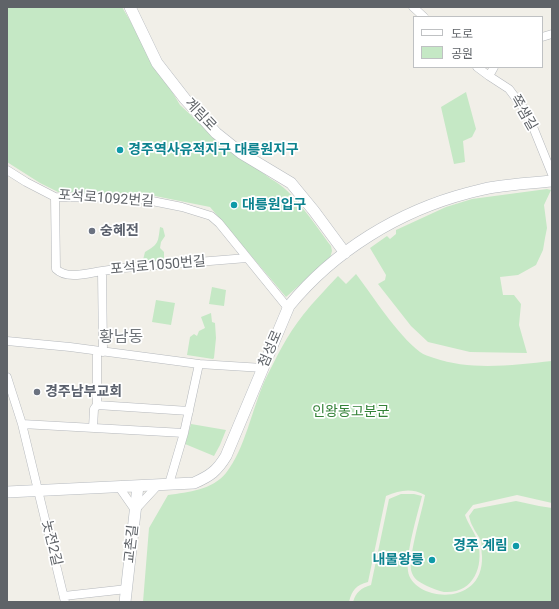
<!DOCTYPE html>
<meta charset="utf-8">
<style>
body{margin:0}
#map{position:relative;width:559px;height:609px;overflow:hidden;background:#f1efe8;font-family:Roboto,"Noto Sans KR",sans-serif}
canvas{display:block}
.frame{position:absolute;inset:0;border:8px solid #5f6368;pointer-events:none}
.legend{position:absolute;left:413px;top:16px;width:130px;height:52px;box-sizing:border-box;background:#fff;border:1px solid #bfc1c3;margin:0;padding:5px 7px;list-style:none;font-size:12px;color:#5f6368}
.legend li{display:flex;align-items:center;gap:8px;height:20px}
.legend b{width:20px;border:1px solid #bfc1c3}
</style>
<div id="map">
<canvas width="559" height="609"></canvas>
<div class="frame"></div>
<ul class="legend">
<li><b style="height:5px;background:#fff"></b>도로</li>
<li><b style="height:11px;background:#c5e8c5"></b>공원</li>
</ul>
</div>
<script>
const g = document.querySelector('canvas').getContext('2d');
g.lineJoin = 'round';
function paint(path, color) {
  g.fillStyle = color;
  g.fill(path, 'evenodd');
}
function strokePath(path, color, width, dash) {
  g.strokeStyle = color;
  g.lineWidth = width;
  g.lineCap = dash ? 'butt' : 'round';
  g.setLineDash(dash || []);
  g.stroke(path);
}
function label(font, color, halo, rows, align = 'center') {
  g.font = font + ' Roboto,"Noto Sans KR",sans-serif';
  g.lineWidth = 3.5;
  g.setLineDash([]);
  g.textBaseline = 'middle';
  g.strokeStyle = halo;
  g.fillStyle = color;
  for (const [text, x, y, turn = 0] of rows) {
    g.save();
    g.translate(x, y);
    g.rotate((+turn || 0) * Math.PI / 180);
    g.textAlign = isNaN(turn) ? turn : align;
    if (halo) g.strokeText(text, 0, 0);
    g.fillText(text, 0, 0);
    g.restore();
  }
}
const green = new Path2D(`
 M7,7H122L180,105L216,138L271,179C294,191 315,225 331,246L332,251L330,258L286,297L210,207L155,196L114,193L58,192L40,183L7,162Z
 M466,92L476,129L472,137L463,141L465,162L454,164L441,107Z
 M547,189L551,190L544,205L547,228L545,238L543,250L536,265L518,275L500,277L503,295H514L521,304L519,325L527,353L470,352L428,342L411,326L378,284L385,280L386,275L370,248L387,236L390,239L396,234V230L446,207L472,199Z
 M160,227L163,228L165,236L161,242L160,248L164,252V259L157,261L145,262L143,260L145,252C159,244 158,242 160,227Z
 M356,274C375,299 396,333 420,352C424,355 429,356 434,358C471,371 514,365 552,361V503L517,495L473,505L465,515C468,524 476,534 478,543C484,567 473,594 444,592C439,591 432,588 427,586C419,582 413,579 411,570C409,553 422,512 425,495C412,488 400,490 386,496L368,582C356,585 352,590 349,602H143L149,528L168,495C189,492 212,490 226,473C245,449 252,409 265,380C276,358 287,335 303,315C314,301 326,289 338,276L346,284Z
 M212,287L226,290L224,306L209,304Z
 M156,300L175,303L171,325L152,322Z
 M211,313L212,322L215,323L216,338L214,358L213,359L187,355L190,337L194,334L197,336L199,331L205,328L201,317Z
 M191,424L226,430L220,445L214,456L185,444Z
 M401,494H414L422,496C417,516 406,552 408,571C412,601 484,609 482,556C481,551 482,545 481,541C479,536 475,532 473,527C471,524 470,520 469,516L474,509L516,501L539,506L552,508V602H353C356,592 361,588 371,585L389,499Z`);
const street = new Path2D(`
 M413,7L424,17
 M542,37L552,34
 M477,67L489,76L509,89L524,109L531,122L552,174
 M489,76L494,67
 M7,170L26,182L55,197L120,198L147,200L182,207L211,216L219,223L288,308
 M55,197L56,269C67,280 88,273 102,271
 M7,341L70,347L199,364L263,368
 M103,352L102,271L123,268L247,258
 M7,377L22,424L65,602
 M97,405L189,411
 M22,424L184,433
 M93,428L94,409L97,405V351
 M169,484L184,433L199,364
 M119,487L135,510L158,485
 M64,596L127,589`);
const secondary = new Path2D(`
 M130,7L157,63L185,99L216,133L241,153L291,183L314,211L345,253
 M7,492L194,483C210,476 217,471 226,456L289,306C334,251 399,211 468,193C477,191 486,188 495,187C514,184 533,183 552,181
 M125,602L138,486`);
const markers = [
 [120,150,4,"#0f9aa8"],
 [234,205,4,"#0f9aa8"],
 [92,231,4,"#6b7280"],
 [37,392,4,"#6b7280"],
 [516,546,4,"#0f9aa8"],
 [432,560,4,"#0f9aa8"]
];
const streetNames = [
 ["쪽샘길",523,113,60],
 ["계림로",200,115,47],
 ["포석로1092번길",106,199,4],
 ["포석로1050번길",158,266,-5],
 ["첨성로",271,349,-67],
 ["놋전2길",51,543,77],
 ["교촌길",132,544,-84]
];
const cultureNames = [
 ["경주역사유적지구 대릉원지구",128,150],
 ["대릉원입구",242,205],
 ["경주 계림",508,546,"right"],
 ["내물왕릉",424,560,"right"]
];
const worshipNames = [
 ["숭혜전",100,231],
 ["경주남부교회",45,392]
];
const parkNames = [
 ["인왕동고분군",351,412]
];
const quarterNames = [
 ["황남동",121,338]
];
paint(green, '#c5e8c5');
strokePath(street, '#b5b8bc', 9);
strokePath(secondary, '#b6babf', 12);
strokePath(street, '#fff', 8);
strokePath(secondary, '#fff', 11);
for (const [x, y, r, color] of markers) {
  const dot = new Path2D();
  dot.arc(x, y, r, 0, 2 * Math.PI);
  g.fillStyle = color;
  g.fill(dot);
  strokePath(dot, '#fff', 1.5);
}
label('14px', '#5f6368', '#fff', streetNames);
label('bold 14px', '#0d838f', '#fff', cultureNames, 'left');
label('bold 14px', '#5b616d', '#fff', worshipNames, 'left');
label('14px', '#348238', '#fff', parkNames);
label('16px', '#70757a', '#fff', quarterNames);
</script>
